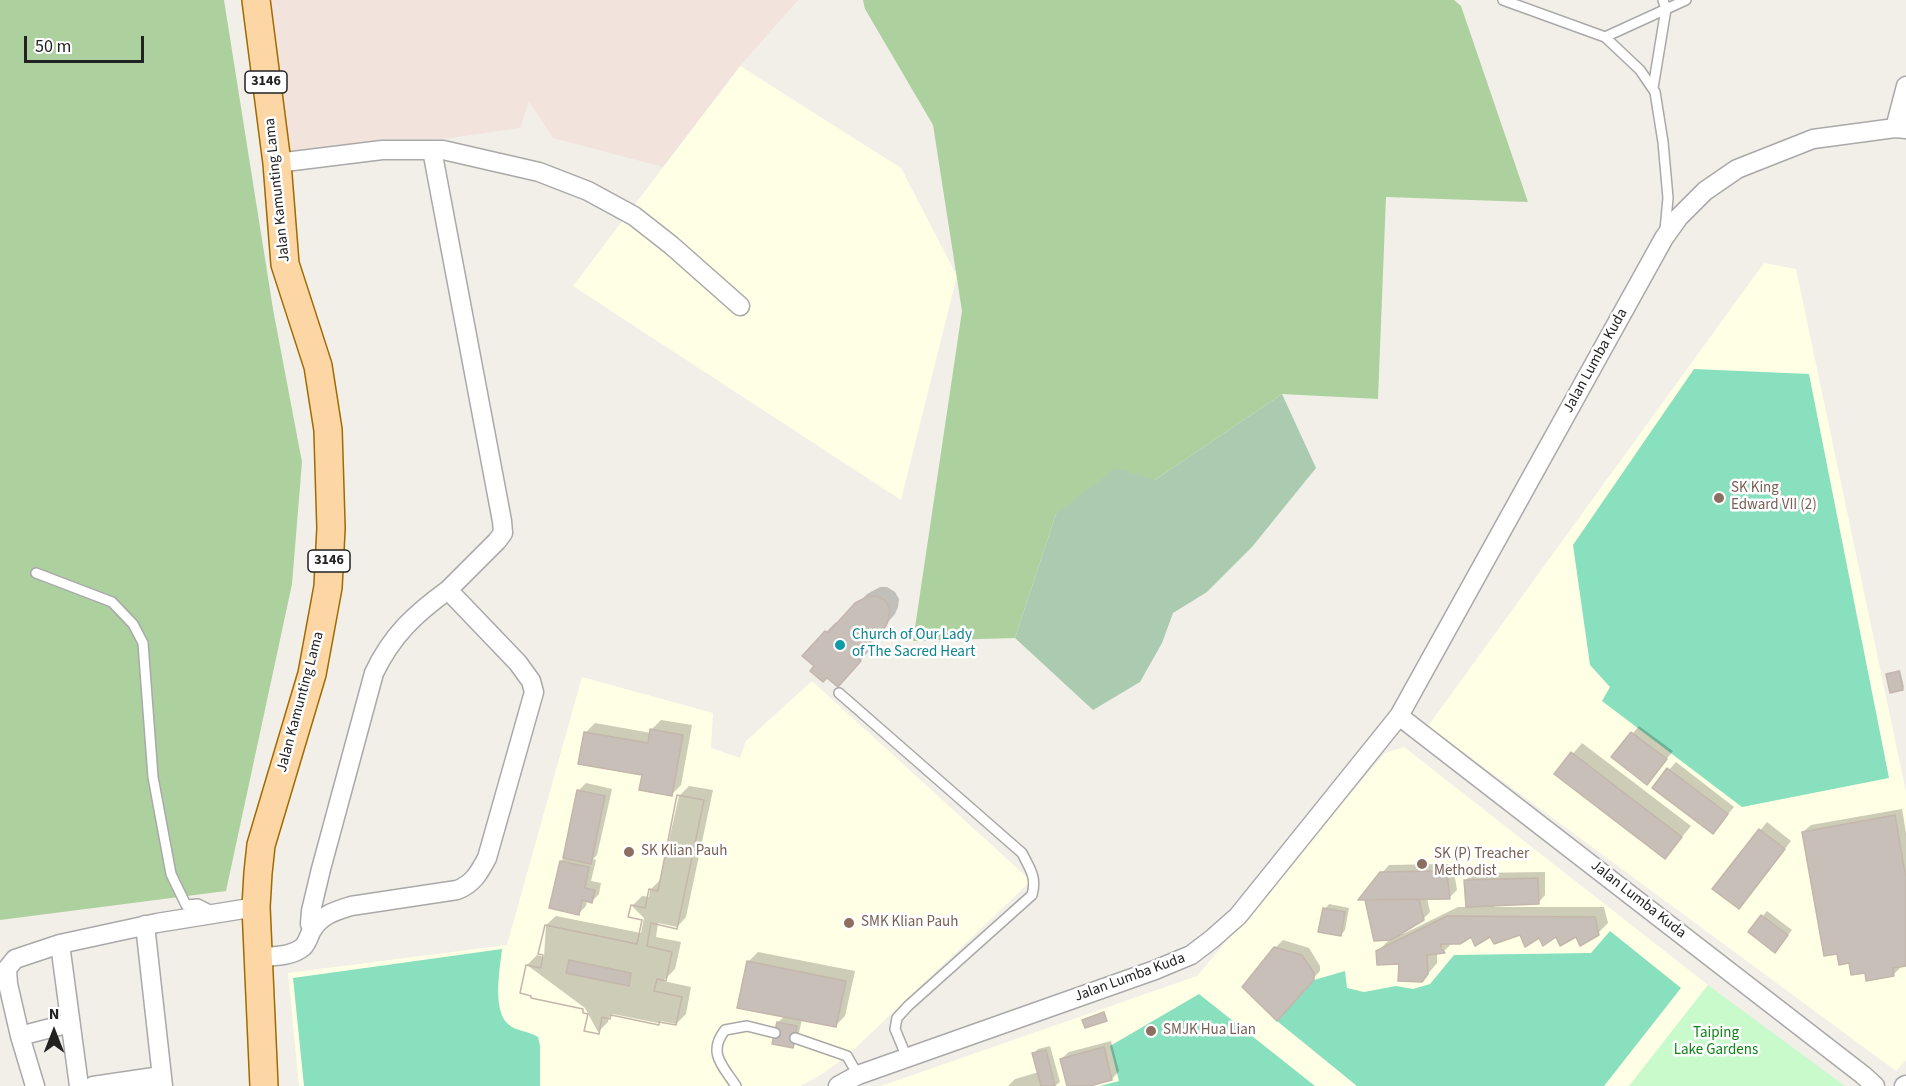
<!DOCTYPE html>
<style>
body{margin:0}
#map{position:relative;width:1906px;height:1086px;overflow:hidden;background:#f2efe9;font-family:"Source Sans 3",sans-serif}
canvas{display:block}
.north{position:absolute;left:24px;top:1002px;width:60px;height:60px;-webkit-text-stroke:4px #fff;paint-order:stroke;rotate:0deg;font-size:16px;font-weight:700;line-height:24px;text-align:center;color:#222}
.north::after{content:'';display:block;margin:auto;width:21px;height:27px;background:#222;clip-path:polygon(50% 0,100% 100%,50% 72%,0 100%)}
.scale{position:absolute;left:24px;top:36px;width:120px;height:27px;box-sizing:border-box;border:3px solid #222;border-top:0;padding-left:8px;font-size:18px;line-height:21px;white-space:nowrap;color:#222;-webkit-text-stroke:4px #fff;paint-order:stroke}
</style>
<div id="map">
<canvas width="1906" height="1086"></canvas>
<div class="north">N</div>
<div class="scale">50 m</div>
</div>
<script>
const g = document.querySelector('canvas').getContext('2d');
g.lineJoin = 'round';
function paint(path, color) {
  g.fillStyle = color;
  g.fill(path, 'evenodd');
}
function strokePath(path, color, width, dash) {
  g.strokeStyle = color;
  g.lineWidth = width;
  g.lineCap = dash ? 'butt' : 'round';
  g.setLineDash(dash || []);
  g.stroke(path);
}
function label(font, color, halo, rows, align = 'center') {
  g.font = font + ' "Source Sans 3",sans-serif';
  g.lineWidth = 5;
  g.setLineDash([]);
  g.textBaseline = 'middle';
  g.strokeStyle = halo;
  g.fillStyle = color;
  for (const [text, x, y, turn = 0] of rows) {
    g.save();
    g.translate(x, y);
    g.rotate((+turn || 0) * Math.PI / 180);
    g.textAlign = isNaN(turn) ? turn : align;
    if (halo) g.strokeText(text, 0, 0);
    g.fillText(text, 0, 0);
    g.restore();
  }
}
const education = new Path2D(`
 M740,66L901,168L957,276L901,500L573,286Z
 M1764,263L1796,269L1906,792V1060L1896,1071L1428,726Z
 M582,677L713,713L711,748L740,758L746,741L812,681L1031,881L847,1056L819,1076L800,1086H299L288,973L507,945Z
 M1404,747L1708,985L1629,1086H881L1197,976L1385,753Z`);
const military = new Path2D(`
 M253,0H798L740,66L663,167L553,138L529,102L520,128L277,163Z`);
const forest = new Path2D(`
 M0,0H224L273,309L302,462L292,584L226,891L0,920Z
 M863,0H1454L1461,6L1528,202L1386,197L1378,399L1282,394L1155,480L1056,514L1015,638L913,641L962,311L933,125L865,9Z`);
const cemetery = new Path2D(`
 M1282,394L1316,468L1252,547L1207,592L1173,613L1162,643L1140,682L1093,710L1015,638L1056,514L1116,468L1155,480Z`);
const park = new Path2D(`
 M1708,985L1845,1086H1629Z`);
const pitch = new Path2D(`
 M1694,369L1809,374L1889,778L1742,807L1602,701L1610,687L1590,665L1573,545Z
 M1610,931L1681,988L1604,1086H1357L1277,1021L1314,980L1345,971L1347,988L1364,992L1396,986L1413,989L1430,984L1454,955L1591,953Z
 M502,949C500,968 492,1010 508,1024C515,1031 529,1031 538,1037L540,1046V1086H304L293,978Z
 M1199,994L1315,1086H1100L1119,1081L1110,1046Z`);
const shadow = new Path2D(`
 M880,587H887L895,592L899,599L898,607L895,614L865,648L869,651L848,675L816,666L826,632L836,622L838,624L867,594Z
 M1900,670L1904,687L1902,689L1887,675Z
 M661,720L692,725L681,785L671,795L585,733L595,723L651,733V730Z
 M1639,726L1673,751L1654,775L1613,757Z
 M1582,743L1691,826L1665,857L1556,774Z
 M1676,762L1734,807L1713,832L1654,787Z
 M586,783L612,789L597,855L593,859L596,860L591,881L601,883L599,894L592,901L587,900L586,906L579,913L561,861L564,858L579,790Z
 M689,786L713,790L686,917L677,927L658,923L656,937L681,942L675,969L663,981L691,987L686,1014L676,1024L661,1021L658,1023L613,1014L609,1017L608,1022L598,1032L585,1008L527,965L537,955L544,957L546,925L556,916L641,933L644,918L632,906L642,896L649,897L650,890L660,880L679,796Z
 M1902,809L1906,833V964L1901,965V967L1894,974L1866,971L1803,832L1811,825Z
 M1767,822L1791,841L1746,900L1714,888Z
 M1447,864L1453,866L1457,890L1450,897L1427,898L1430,912L1423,919L1402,932L1403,934L1458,907H1467L1466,880L1473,873L1545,872V895L1538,903L1494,904V907H1604L1608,923L1598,933L1539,936L1521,933L1472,935L1453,942L1444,951L1437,952V963L1422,981L1401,962L1377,952L1390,939L1375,940L1366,898L1382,873L1389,865Z
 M1329,904L1349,908L1345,930L1341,935L1325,909Z
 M1767,911L1792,930L1779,946L1750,932Z
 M1283,940L1309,948L1320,966V971L1284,1011L1275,948Z
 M758,952L855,971L845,1016L835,1026L802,1019L797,1042L792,1047L778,1022L785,1016L748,962Z
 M1111,1041L1119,1071L1112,1079L1084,1086H1069L1061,1059L1069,1052Z
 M1050,1046L1060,1082L1055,1086H1008L1015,1079L1039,1072L1034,1053L1038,1049Z`);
const building = new Path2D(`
 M869,596H877L886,601L890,609L889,618L886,626L857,658L861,661L838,687L827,678L823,682L810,671L814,666L802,656L825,631L828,633L855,603Z
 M1899,671L1903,690L1890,693L1886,674Z
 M650,729L683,735L672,796L639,790L642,775L578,764L584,732L648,743Z
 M1631,732L1667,759L1647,785L1611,757Z
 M1571,752L1682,837L1665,859L1554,774Z
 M1667,768L1728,814L1713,834L1652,788Z
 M577,790L605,796L591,864L563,858Z
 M677,795L704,800L677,929L651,923L647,946L672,952L666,981L657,979L654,991L682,997L676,1025L659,1022V1025L611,1015L610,1019L602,1017L599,1034L584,1031L588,1014L583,1013V1009L531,998V996L520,993L526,965L541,968L543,955L538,954L545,925L637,944L642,920L628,917L631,905L645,908L649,889L658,891ZM569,960L631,973L629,986L566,973Z
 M677,795L704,800L677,929L651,923L647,946L672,952L666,981L657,979L654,991L682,997L676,1025L659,1022V1025L611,1015L610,1019L602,1017L599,1034L584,1031L588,1014L583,1013V1009L531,998V996L520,993L526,965L541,968L543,955L538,954L545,925L637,944L642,920L628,917L631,905L645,908L649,889L658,891Z
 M1895,815L1906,878V966L1893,968L1894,976L1866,981L1865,973L1851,975L1849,963L1839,965L1837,954L1824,956L1802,832Z
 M1759,829L1785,849L1739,909L1712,889Z
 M560,861L589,867L585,888L595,890L592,903L582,900L579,915L549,908Z
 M1439,871L1447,873L1450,899L1358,900L1380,872Z
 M1538,878L1539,904L1466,907L1464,880Z
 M1419,899L1424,920L1391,940L1374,941L1365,900Z
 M1323,908L1345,912L1341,936L1318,932Z
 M1761,915L1788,935L1775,953L1748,932Z
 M1447,916L1595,917L1599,935L1580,946L1576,937L1560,946L1556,937L1543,946L1539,938L1525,947L1520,935L1494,944L1490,937L1475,946L1471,937L1460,944H1441V948L1445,953L1427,955L1428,974L1422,982L1398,981L1399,964L1377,965L1376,951Z
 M1274,947L1302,955L1314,973V980L1277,1021L1242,987Z
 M747,961L846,981L836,1027L737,1008Z
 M1104,1012L1107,1021L1085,1028L1082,1020Z
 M777,1022L797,1026L793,1048L772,1044Z
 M1104,1047L1112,1080L1090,1086H1067L1060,1059Z
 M1046,1050L1055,1086H1041L1032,1053Z`);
const lane = new Path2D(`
 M1503,0L1605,37
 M1653,88L1666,9L1663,0
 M1665,230L1668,198L1663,142L1655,92L1640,70L1605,37L1686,0
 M36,573L112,602L133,624L143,643L153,777L171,874L186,905L198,904L212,911
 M839,693L1022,853C1030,869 1037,877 1032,895L908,1006L897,1018L895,1029L907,1058
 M795,1038L847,1056L858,1075
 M736,1086C723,1066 707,1053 725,1030L747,1026L775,1033`);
const street = new Path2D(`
 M1895,128L1906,86
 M277,163L382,150H443L539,172L588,191L634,216L671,245L740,306
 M1399,716L1863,1075L1875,1086
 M145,925L163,1086
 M313,929L310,924L311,911L321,869L374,673C392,635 415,614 448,590
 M60,944L79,1086
 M258,957C273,956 291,957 303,947C308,942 309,935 312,930C321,915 335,911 351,906L457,890C473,884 479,873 487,858L534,692L531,681L518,663L448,590L497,541L503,533L502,521L432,150
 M20,1036L70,1023
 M35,1086L20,1036L8,984L7,969L15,959L60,944L157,923L256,907
 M93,1086L161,1076
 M838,1086L858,1075L1155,970L1191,955L1212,939L1238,916L1399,716L1664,238L1679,217L1705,191L1737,169L1813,139L1895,128L1906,129
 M1904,1086L1906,1085`);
const primary = new Path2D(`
 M256,0L277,163L285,264L318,366L328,430L331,528L328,587L312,674L261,845L258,873L256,907L264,1086`);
const markers = [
 [1719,498,6,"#8d6e63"],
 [840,645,6,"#0f9aa8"],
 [629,852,6,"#8d6e63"],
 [1422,864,6,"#8d6e63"],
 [849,923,6,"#8d6e63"],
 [1151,1031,6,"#8d6e63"]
];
const shields = [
 [266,82,42],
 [329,561,42]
];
const shieldNames = [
 ["3146",266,82],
 ["3146",329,561]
];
const streetNames = [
 ["Jalan Kamunting Lama",278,190,-96],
 ["Jalan Lumba Kuda",1596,361,-61],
 ["Jalan Kamunting Lama",301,702,-75],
 ["Jalan Lumba Kuda",1638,900,38],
 ["Jalan Lumba Kuda",1130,978,-20]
];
const educationNames = [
 ["SK King",1731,489],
 ["Edward VII (2)",1731,506],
 ["SK Klian Pauh",641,852],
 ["SK (P) Treacher",1434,855],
 ["Methodist",1434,872],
 ["SMK Klian Pauh",861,923],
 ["SMJK Hua Lian",1163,1031]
];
const cultureNames = [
 ["Church of Our Lady",852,636],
 ["of The Sacred Heart",852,653]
];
const parkNames = [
 ["Taiping",1716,1034],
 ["Lake Gardens",1716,1051]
];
paint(education, '#ffffe5');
paint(military, '#f3e3dd');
paint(forest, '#add19e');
paint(cemetery, '#aacbaf');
paint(park, '#c8facc');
paint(pitch, '#88e0be');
paint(shadow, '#0003');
paint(building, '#c7bfb8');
strokePath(building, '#c4b6ab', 1.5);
strokePath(lane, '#a9a9a9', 12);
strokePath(street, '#a9a9a9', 21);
strokePath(primary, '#a06b00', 30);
strokePath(lane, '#fff', 9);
strokePath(street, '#fff', 18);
strokePath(primary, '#fcd6a4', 27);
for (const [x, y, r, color] of markers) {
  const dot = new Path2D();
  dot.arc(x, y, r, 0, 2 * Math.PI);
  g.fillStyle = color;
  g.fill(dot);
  strokePath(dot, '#fff', 2);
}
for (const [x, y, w] of shields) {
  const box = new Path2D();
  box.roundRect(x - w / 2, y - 11, w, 22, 4.5);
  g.fillStyle = '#fff';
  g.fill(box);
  strokePath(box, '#222', 1.5);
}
label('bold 14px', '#222', null, shieldNames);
label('15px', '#222', '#fff', streetNames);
label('15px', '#785e54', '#fff', educationNames, 'left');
label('15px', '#0d838f', '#fff', cultureNames, 'left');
label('15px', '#0c8416', '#fff', parkNames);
</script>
